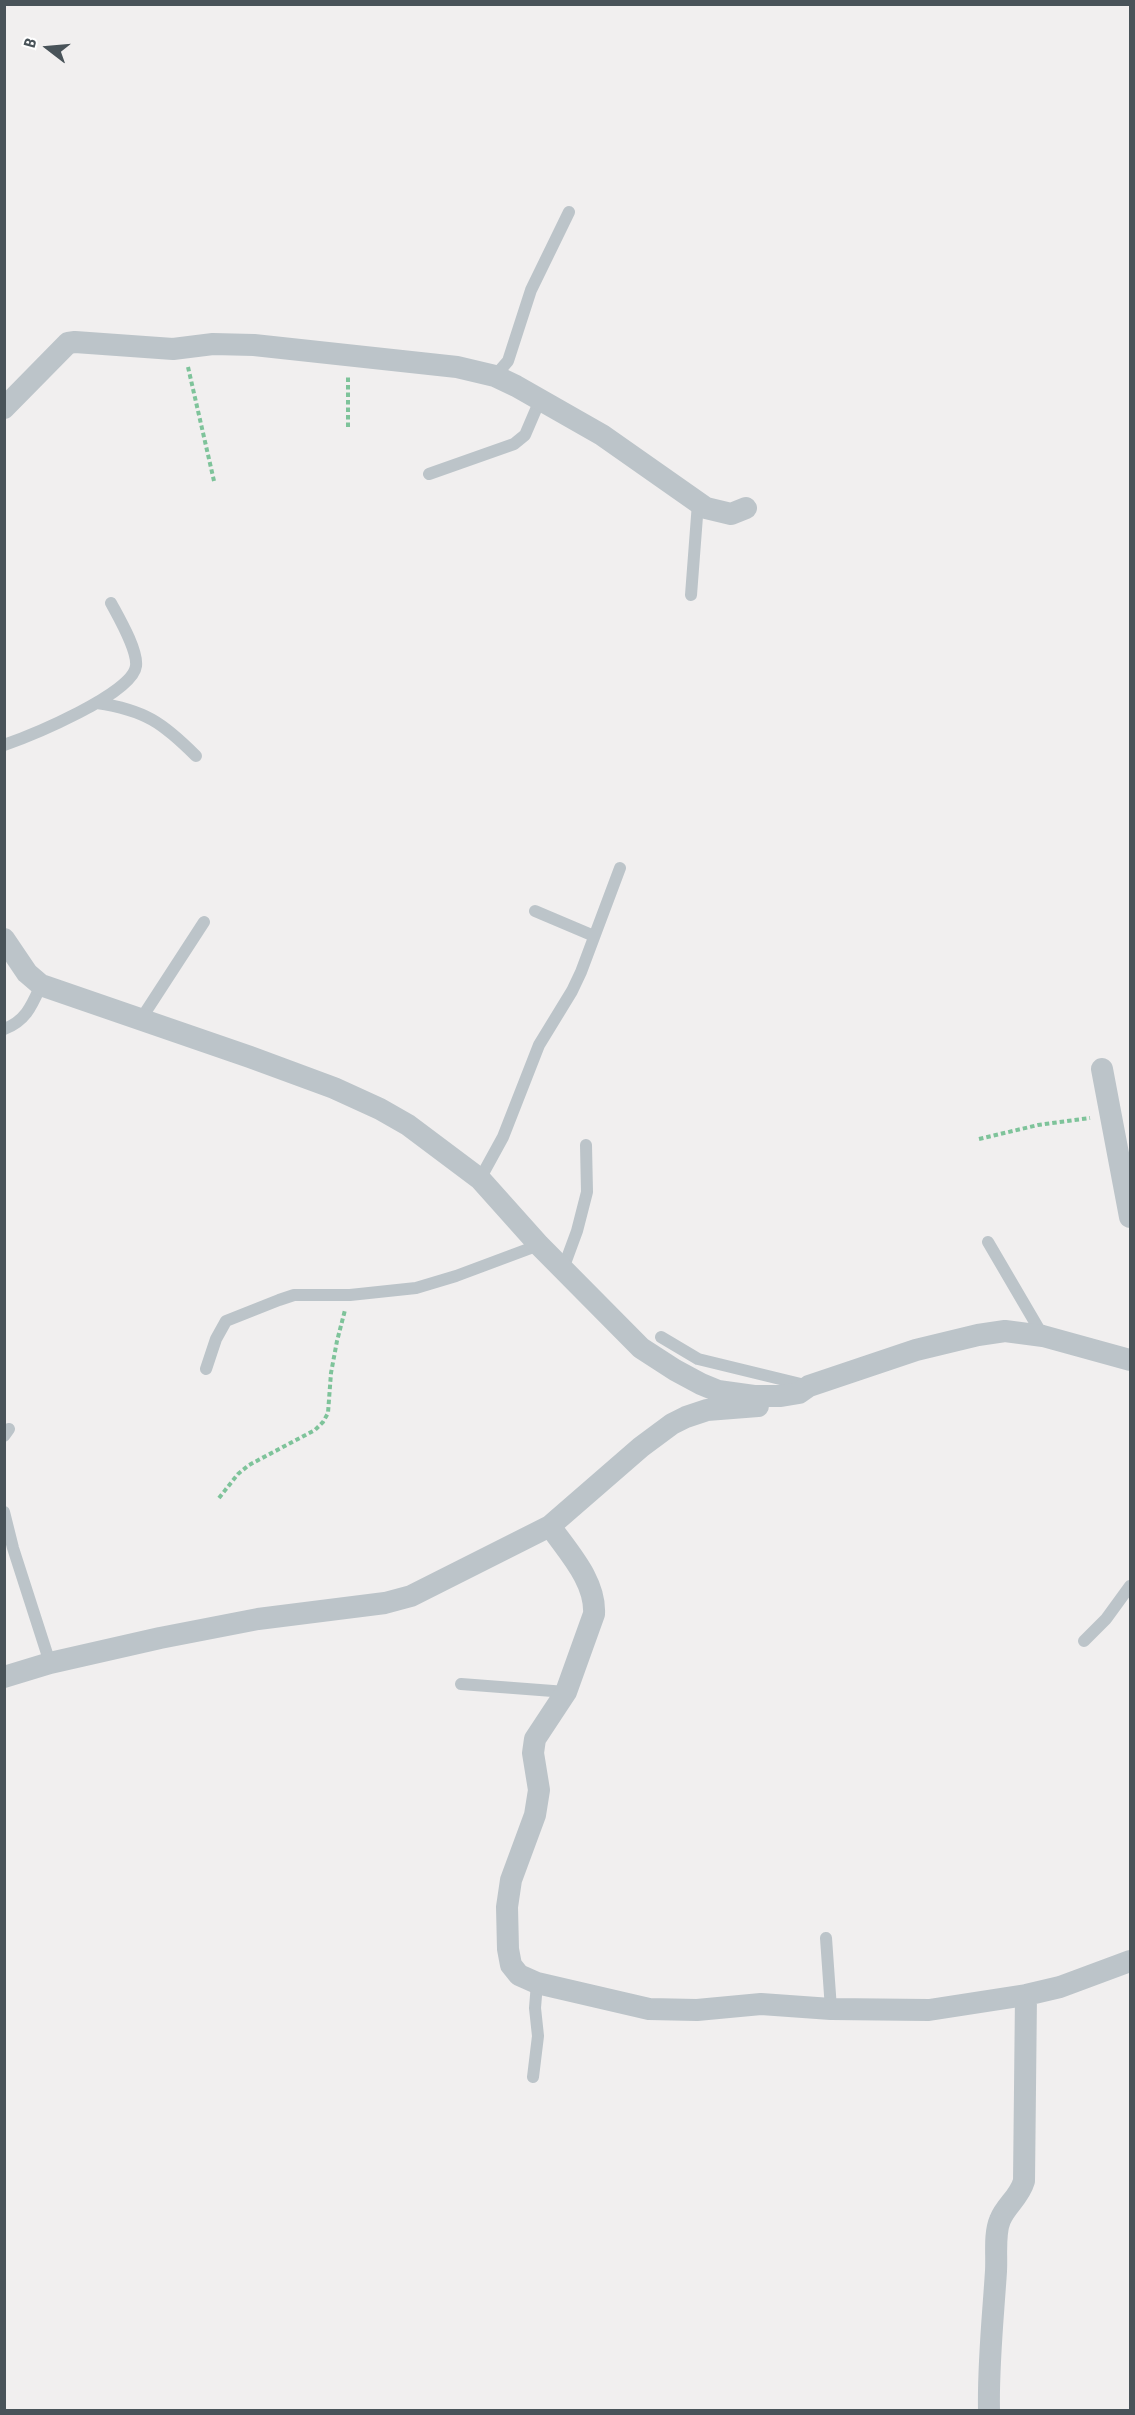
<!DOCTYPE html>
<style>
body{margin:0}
#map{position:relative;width:1135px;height:2415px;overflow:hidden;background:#f1efef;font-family:"Roboto Condensed",sans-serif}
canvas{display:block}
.frame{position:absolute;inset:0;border:6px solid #495359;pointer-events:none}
.north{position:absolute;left:18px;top:18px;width:60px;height:60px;-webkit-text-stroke:4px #fff;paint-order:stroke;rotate:286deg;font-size:16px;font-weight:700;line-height:24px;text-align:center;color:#495359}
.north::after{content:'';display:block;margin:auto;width:21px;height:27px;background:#495359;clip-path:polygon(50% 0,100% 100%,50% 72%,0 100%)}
</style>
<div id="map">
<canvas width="1135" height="2415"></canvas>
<div class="frame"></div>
<div class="north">B</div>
</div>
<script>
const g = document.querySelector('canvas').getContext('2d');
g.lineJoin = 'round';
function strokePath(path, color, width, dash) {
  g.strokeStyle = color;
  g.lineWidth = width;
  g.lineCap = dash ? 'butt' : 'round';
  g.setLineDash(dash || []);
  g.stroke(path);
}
const path = new Path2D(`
 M188,367L214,481
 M348,427V375
 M979,1139L1038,1125L1090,1118
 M219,1498L238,1474L249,1465L315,1430L323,1422L328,1413L331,1373L337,1341L345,1310`);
const lane = new Path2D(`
 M495,376L508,361L531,290L569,212
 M429,474L514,444L525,435L540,400
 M691,595L698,503
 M97,703C145,710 163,723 196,756
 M4,745C30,736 133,694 136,666C138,650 119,618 111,603
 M535,911L594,936
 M141,1019L204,922
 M4,1029C26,1021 32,1005 41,985
 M480,1179L503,1137L539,1045L572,991L581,972L620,868
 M988,1242L1043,1336
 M563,1269L577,1231L587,1192L586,1145
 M661,1337L698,1359L809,1386
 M206,1369L216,1339L226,1321L279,1300L294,1295H350L416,1288L456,1276L539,1245
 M4,1436L9,1429
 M4,1512L13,1548L50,1663
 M1084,1641L1106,1619L1130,1586
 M461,1684L566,1692
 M826,1938L831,2009
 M533,2077L538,2036L535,2008L537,1983`);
const street = new Path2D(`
 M4,408L68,343L75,342L173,349L213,344L254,345L457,367L495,376L516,386L602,435L706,508L731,514L746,508
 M4,939L27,973L41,985L250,1057L334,1088L380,1109L408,1125L480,1179L539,1245L641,1348L675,1370L701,1384L718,1391L754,1396H781L799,1393L809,1386L916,1350L978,1335L1005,1331L1043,1336L1130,1360
 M1102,1069L1130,1217
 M550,1526C568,1552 596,1581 594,1614L566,1692L535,1739L533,1753L539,1790L535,1815L511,1880L507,1907L508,1949L511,1965L519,1975L537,1983L649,2009L697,2010L761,2004L831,2009L929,2010L1026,1995L1060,1987L1130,1961
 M4,1677L50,1663L160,1638L258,1619L385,1603L411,1596L550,1526L641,1447L672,1424L686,1417L707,1410L758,1406
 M989,2410C988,2364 993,2318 996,2271C997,2256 994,2234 1000,2220C1006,2205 1019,2198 1024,2181L1026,1995`);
strokePath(path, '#7ec39a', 4, [4.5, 3]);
strokePath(lane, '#bcc4c9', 12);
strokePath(street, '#bcc4c9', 22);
</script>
